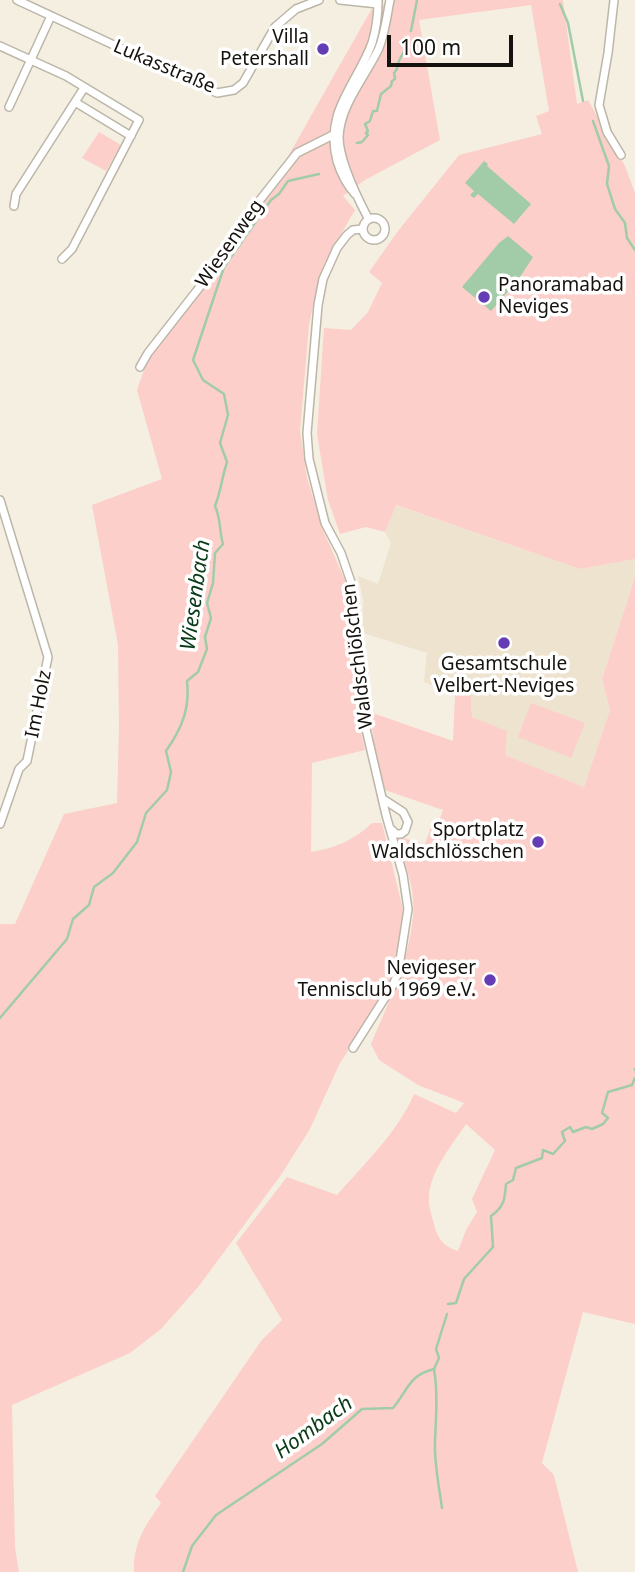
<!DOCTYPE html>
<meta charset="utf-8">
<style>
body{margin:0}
#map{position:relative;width:635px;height:1572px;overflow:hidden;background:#f5efe1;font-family:"Noto Sans",sans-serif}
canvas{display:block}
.scale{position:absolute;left:387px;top:35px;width:126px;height:32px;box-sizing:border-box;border:4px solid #15120e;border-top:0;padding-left:9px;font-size:21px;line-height:24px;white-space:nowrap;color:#15120e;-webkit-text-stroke:5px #fff;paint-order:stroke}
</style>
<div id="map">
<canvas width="635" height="1572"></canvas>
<div class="scale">100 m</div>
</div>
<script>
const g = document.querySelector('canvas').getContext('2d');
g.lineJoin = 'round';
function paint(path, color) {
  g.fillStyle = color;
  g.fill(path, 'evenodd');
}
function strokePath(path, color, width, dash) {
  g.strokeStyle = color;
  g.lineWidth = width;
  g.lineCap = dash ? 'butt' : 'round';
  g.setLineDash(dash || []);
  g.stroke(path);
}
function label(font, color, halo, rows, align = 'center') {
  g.font = font + ' "Noto Sans",sans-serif';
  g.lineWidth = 7;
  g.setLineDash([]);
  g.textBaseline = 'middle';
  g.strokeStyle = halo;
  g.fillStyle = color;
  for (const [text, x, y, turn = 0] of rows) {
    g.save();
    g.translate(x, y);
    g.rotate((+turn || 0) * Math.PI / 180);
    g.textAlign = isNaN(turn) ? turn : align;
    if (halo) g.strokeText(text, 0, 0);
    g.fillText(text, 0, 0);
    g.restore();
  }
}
const built = new Path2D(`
 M395,505L580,569L635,559V577L602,679L610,710L584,787L505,755L472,717L471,697L455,695L424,682L427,653L363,633V599L358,576L378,584L391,543L385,532Z`);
const green = new Path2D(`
 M395,0H563L577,104L588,100L625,166L635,193V559L580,569L396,505L385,532L366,527L340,534L328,500L317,434L324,328L351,330L368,312L382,283L369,272L398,231L459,155L542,134L536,116L549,111L531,5L419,20L440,140L365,180L343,196L355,210L325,262L319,278L309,325L300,431L307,478L323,530L345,580L354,630L358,717L365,750L312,763L311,852C336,848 354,840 372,823H382L403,910L395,968L390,983L339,1065L310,1129L281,1175L199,1286L161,1329L130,1353L12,1405L15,1548L19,1572H0V924H15L64,814L117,803L119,728L118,645L92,505L162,479L137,390L148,359L210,281L273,183L371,10Z
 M99,132L121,145L106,171L82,158Z
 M635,577V1324L583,1312L542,1463L554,1475L578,1572H134C133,1543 145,1526 161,1503L155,1496L261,1341L282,1320L236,1243L287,1177L337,1195C365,1163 397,1133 414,1094L456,1113L464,1103L418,1085L379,1060L371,1044C388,1004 417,943 413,899C412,878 401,856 396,836L425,844L432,824H438L443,810L385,790L375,750L370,712L453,741L455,695L471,696L472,717L507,731L505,755L584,787L610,710L602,679ZM466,1124L495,1150L472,1199L477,1212L466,1230L458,1251C444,1247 437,1238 434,1224C432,1216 428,1206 429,1197C430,1171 452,1145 466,1124Z
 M531,703L585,723L571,758L518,737Z`);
const water = new Path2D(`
 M484,161L488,164L487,166L531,204L514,224L478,194L474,198L470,195L474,191L465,183Z
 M508,236L533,257L518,280L491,311L462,287L499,243Z`);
const stream = new Path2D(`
 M560,4L568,23L583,101
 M411,31L417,0
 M593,121L609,166L607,184L615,209L625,223L627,238L635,250
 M357,143L362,142L368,135L366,133L368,131L365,124L370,121L373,111H377L381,94L391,86L392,81L395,79L394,73L397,69C397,60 404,55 406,46
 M0,1018L67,939L73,919L89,905L94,887L113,873L137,842L146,813L167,790L171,772L166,751C182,728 190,709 187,681L198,672L207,649L205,637L211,618L207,603L213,583L215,553L223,544C219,530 221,519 215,506C221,491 222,477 227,462L220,443L228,415L224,394L203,380L193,360L224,267L271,200L279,194L288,181L319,174
 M635,1069V1070
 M448,1304L456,1303L464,1279L493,1247L491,1216C504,1207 505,1199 506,1184L513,1180L516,1168L542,1158L543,1150L553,1154L565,1141L562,1132L570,1127L573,1132L586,1127L592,1129L603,1124L608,1118L602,1113L608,1092L632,1085L635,1078
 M434,1369C438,1393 436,1417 435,1441C434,1463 439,1486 442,1508
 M183,1572L192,1546L216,1515L322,1444L362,1409L393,1408C408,1390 409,1375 434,1369L439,1358L436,1349L447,1314`);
const street = new Path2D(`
 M17,0L217,93L234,90L243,83L275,27L296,9L319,0
 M340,0L378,4
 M614,0L608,53L599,105L607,132L621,155
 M0,46L66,76L139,120L72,249L62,259
 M75,102L131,136
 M9,107L51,16
 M355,194C346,184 341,174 337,161C324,111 356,86 372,43C376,30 378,14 378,0
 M14,206L16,194L84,88
 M363 229a11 11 0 1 1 22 0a11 11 0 1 1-22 0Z
 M368,218C357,197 339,161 339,137C340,105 366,76 379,48C385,33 387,15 390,0
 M140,367L148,353L213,270L241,224L297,153L333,135H339
 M0,500L48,657L27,761L19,769L0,824
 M383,799L403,812L408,822L405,831L401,834H396L391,829
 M353,1048L393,985L398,973L408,909L403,875L386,815L363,716L359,642L353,588L341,553L325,523L309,459L307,433L318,305L323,279L337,248L347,235L353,230L362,229`);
const markers = [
 [323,49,7,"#643cb4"],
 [484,297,7,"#643cb4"],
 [504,643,7,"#643cb4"],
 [538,842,7,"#643cb4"],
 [490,980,7,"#643cb4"]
];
const poiNames = [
 ["Villa",309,38],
 ["Petershall",309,60],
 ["Panoramabad",498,286,"left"],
 ["Neviges",498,308,"left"],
 ["Gesamtschule",504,665,"center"],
 ["Velbert-Neviges",504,687,"center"],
 ["Sportplatz",524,831],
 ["Waldschlösschen",524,853],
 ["Nevigeser",476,969],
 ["Tennisclub 1969 e.V.",476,991]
];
const streetNames = [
 ["Lukasstraße",164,67,23],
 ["Wiesenweg",230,244,-55],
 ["Waldschlößchen",358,656,-97],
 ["Im Holz",39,704,-79]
];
const waterNames = [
 ["Wiesenbach",196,595,-82],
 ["Hombach",314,1428,-36]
];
paint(built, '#ede3ce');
paint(green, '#fdcfca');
paint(water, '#a1cca7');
strokePath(stream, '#a1cca7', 2.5);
strokePath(street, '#bcb6a8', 10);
strokePath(street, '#fff', 7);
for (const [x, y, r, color] of markers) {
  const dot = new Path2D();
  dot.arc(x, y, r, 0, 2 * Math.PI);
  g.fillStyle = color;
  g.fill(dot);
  strokePath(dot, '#fff', 2.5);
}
label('19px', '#15120e', '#fff', poiNames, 'right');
label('19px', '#15120e', '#fff', streetNames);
label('italic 21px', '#093a18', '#fff', waterNames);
</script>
